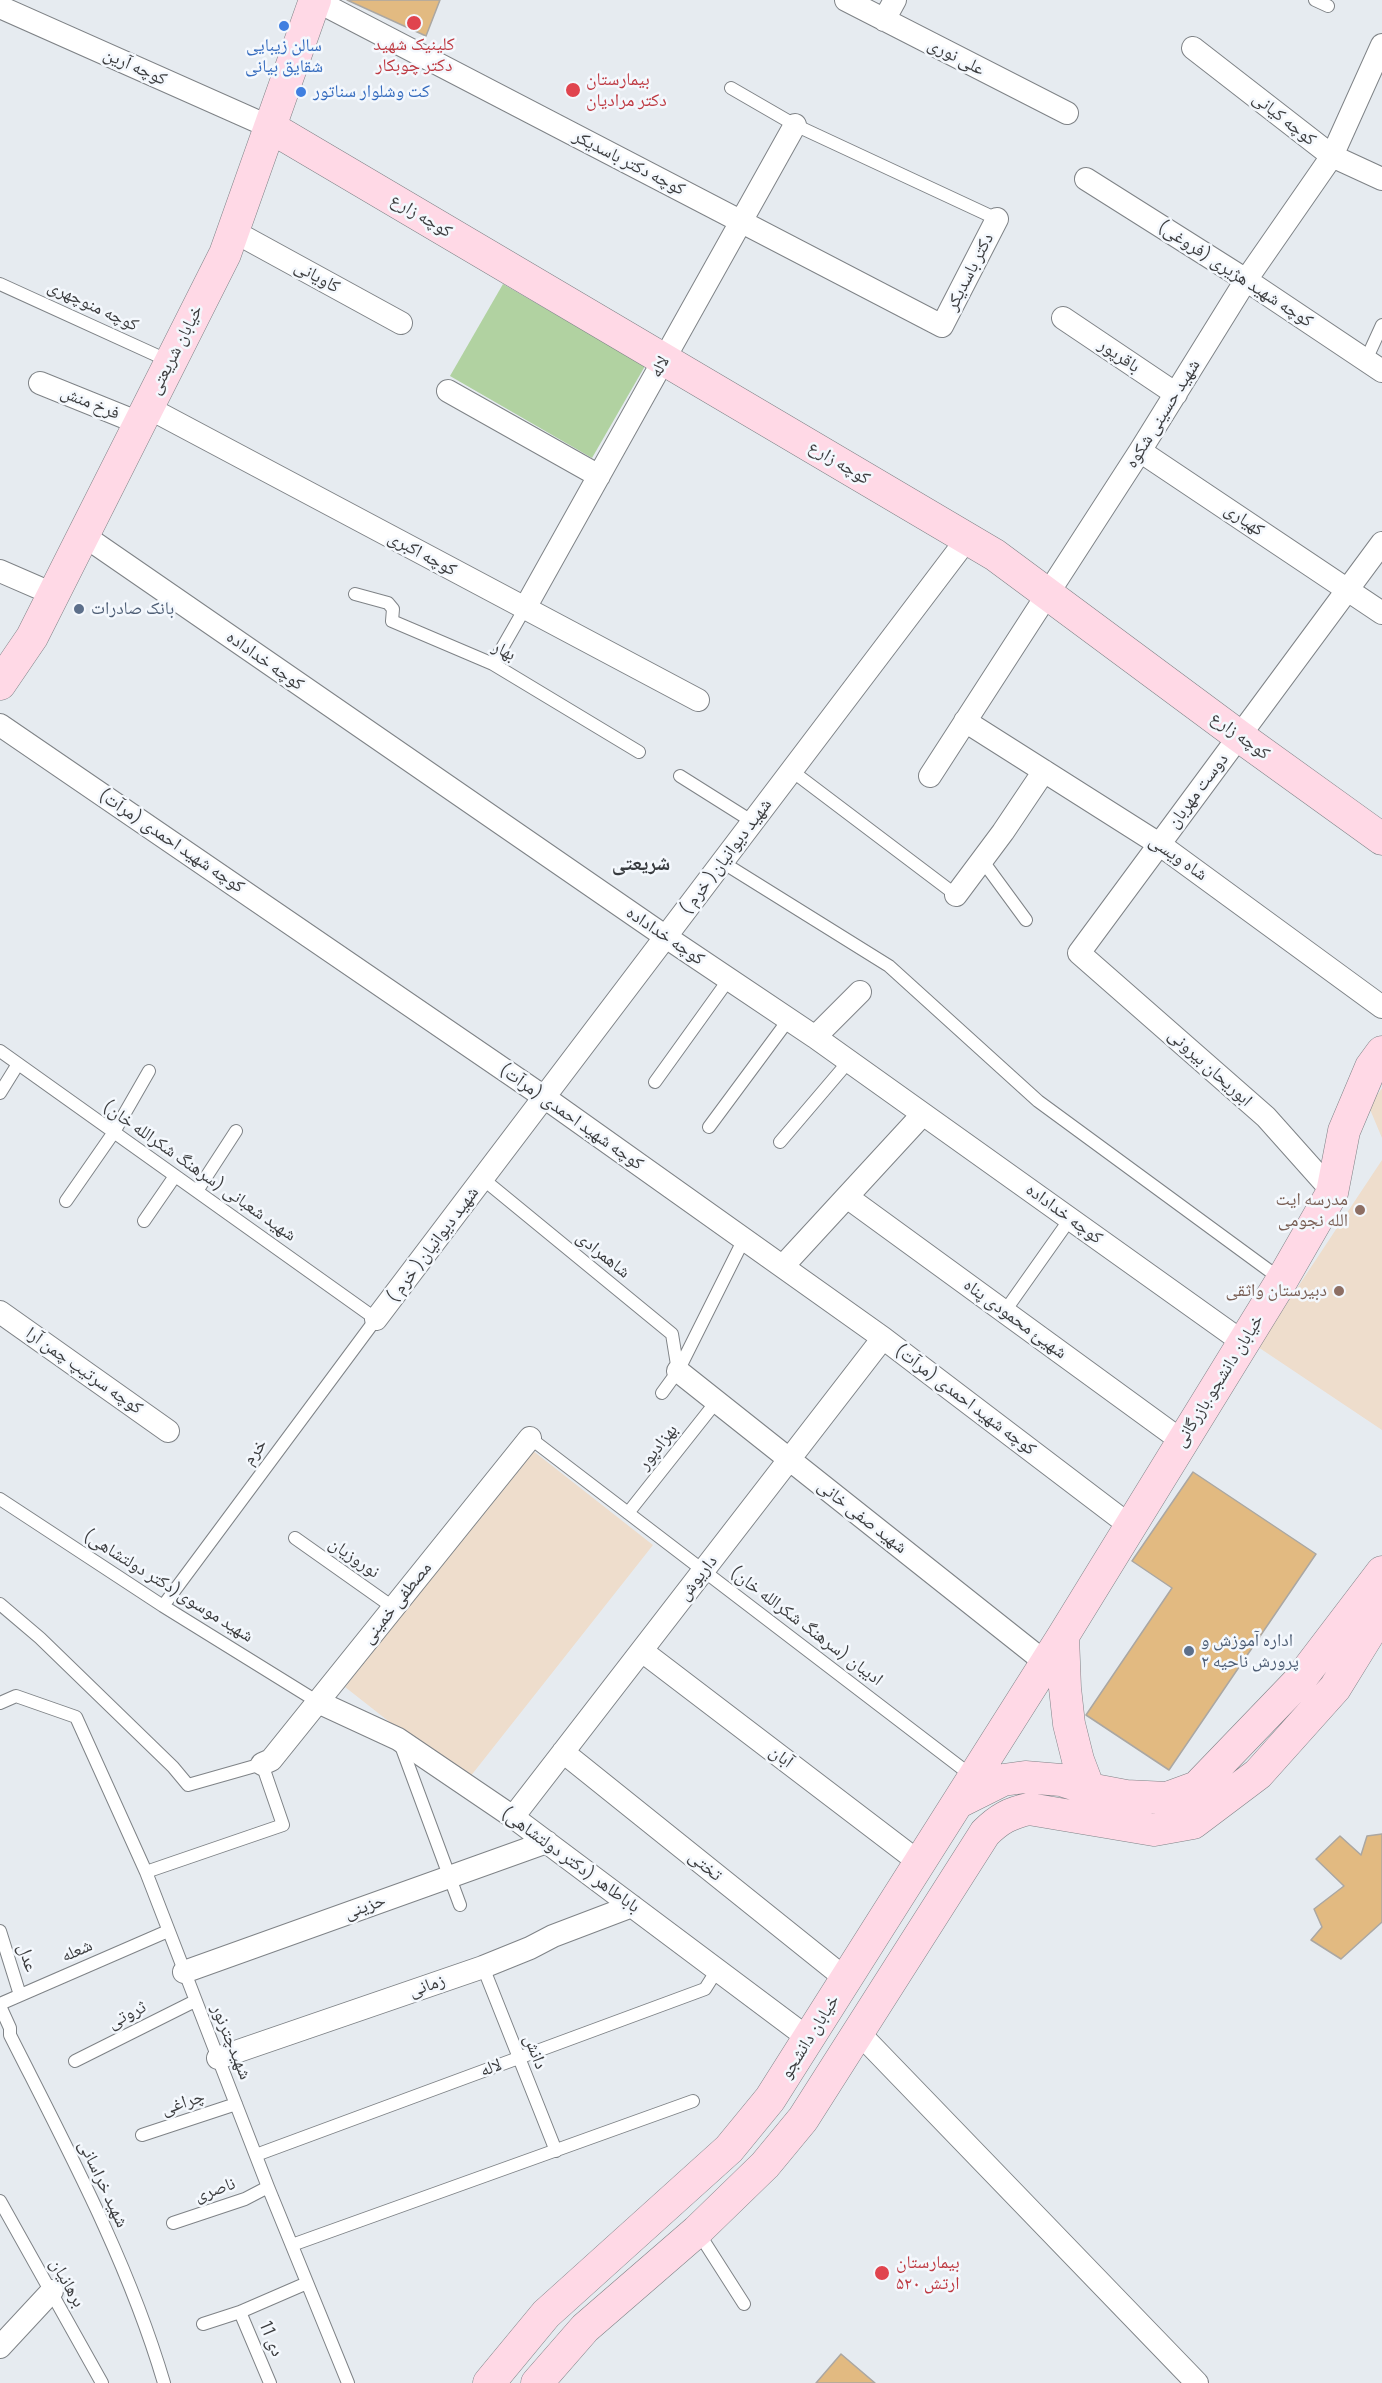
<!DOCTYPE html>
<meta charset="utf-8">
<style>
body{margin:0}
canvas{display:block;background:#e6ebf0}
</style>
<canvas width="1382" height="2383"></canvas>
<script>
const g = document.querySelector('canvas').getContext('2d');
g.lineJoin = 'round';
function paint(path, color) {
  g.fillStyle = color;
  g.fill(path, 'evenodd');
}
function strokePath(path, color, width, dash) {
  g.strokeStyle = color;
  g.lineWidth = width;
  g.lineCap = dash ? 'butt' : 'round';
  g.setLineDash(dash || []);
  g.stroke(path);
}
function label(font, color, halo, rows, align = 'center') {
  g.font = font + ' Manrope,"Noto Naskh Arabic",sans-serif';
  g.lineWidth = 5;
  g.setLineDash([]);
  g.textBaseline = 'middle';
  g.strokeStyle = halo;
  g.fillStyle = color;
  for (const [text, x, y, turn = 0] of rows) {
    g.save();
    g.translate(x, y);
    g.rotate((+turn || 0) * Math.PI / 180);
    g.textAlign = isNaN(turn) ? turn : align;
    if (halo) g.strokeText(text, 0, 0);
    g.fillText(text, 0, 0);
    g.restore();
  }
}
const education = new Path2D(`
 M1382,1088V1138L1369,1107Z
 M1382,1160V1430L1258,1347Z
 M532,1450L653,1545L466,1782L345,1687Z`);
const green = new Path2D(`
 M503,284L645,366L592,458L450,376Z`);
const building = new Path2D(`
 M347,0H440L426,36Z
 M1193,1472L1316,1554L1169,1770L1086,1715L1172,1588L1132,1561Z
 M1382,1834V1922L1341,1959L1311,1940L1322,1927L1314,1909L1344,1886L1316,1859L1340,1836L1361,1855L1367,1836Z
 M841,2354L875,2383H816Z`);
const lane = new Path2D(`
 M1315,0L1328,6
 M731,88L795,125L997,219
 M0,284L169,361
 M1366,360L1382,325
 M355,594L388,603L393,609L392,621L493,664L639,752
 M493,664L525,608
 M792,771L956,895
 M680,776L753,822
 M982,860L1026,920
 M722,862L889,966L1038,1101L1282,1280
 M0,1051L376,1319L163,1606
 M655,1082L729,979
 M0,1093L18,1064
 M709,1127L789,1019
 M780,1142L849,1061
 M483,1179L672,1334L678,1371
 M197,1191L236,1131
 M66,1201L114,1132L149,1071
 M144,1221L175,1176
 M1005,1311L1070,1219
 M662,1393L678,1371L744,1239
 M530,1438L972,1776
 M0,1499L163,1606L318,1702
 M628,1513L716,1402
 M295,1538L394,1608
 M0,1604L40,1638L173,1767L188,1785L262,1764L283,1825L146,1872
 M0,1703L16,1696L76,1717L146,1872L268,2187L348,2383
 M400,1743L460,1905
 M0,1931L20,1995
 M483,1967L556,2151
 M0,2004L168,1931
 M0,2006L10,2028V2035C67,2148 128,2261 164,2383
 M75,2061L195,2001
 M142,2135L236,2104
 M256,2155L705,1989L717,1970
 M0,2201L102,2383
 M173,2223L245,2199L268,2187
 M698,2232L744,2304
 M292,2245L693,2101
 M240,2312L307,2283
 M203,2324L240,2312L270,2383`);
const street = new Path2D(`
 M315,0L942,326L997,219
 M846,0L1067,113
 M0,7L270,127
 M884,20L895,0
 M1193,48L1332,156L1382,179
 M1086,179L1246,280L1382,371
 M233,231L401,323
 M1063,318L1176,394
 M40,383L139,423
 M448,391L599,476
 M147,407L698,700
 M1140,451L1382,613
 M83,535L666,937L815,1037L1244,1343
 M0,571L53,594
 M525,608L795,125
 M965,721L1159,844L1382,1007
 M0,725L544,1097L883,1338L1129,1525
 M930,776L1140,451L1246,280L1332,156L1382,45
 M956,895L1003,832L1044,771
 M815,1037L860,992
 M1332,1191L1266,1117L1079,953L1382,543
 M847,1197L1182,1441
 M783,1266L923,1114
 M0,1312L168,1431
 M376,1319L967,539
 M678,1371L1046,1663
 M642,1651L920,1863
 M318,1702L398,1739L513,1817L808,2038
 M563,1752L846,1979
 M262,1764L271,1760L530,1438
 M513,1817L883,1338
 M184,1972L547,1842
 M858,2032L1197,2383
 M218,2058L483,1967L530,1948L553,1936L632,1906
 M0,2347L52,2291`);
const secondary = new Path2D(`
 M270,127L995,555L1239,736L1382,839
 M0,684L32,637L225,254L315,0
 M1063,1636L1065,1688L1069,1724L1078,1760L1089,1789L1086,1803
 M959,1802L1003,1780L1025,1777L1061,1780L1089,1789L1126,1796L1167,1798L1197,1787L1299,1681L1382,1572
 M489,2383L546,2314L729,2149L770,2099L1063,1636L1282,1280L1332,1193L1344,1131L1371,1067L1382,1052
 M537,2383L585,2328L697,2231L765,2165L803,2119L985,1833C999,1819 1010,1813 1029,1809L1154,1830L1193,1823L1258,1774L1335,1688L1382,1612`);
const markers = [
 [414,23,8,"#e0444e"],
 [284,26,6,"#3f7fe0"],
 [573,90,8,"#e0444e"],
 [301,92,6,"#3f7fe0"],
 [79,609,6,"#5c6f8a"],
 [1360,1210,6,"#8d6e63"],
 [1339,1291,6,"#8d6e63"],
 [1189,1651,6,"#5c6f8a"],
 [882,2273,8,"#e0444e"]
];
const healthNames = [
 ["کلینیک شهید",414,45,"center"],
 ["دکتر چوبکار",414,66,"center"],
 ["بیمارستان",586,80],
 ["دکتر مرادیان",586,101],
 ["بیمارستان",896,2263],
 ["۵۲۰ ارتش",896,2284]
];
const shopNames = [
 ["سالن زیبایی",284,46],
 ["شقایق بیانی",284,67],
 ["کت وشلوار سناتور",313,92,"left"]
];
const streetNames = [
 ["علی نوری",956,57,27],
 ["کوچه آرین",135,67,24],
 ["کوچه کیانی",1284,119,38],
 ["کوچه دکتر باسدیکر",629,163,27],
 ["کوچه زارع",421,216,31],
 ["دکتر باسدیکر",970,272,-63],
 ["کوچه شهید هژیری (فروغی)",1235,274,33],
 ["کاویانی",317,277,29],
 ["کوچه منوچهری",93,306,25],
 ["خیابان شریعتی",176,350,-63],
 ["باقرپور",1119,356,34],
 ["لاله",660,367,-61],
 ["فرخ منش",90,403,22],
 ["شهید حسینی شکوه",1163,414,-58],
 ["کوچه زارع",839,463,31],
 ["کهیاری",1244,520,34],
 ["کوچه اکبری",422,554,28],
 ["بهار",504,651,28],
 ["کوچه خداداده",265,661,35],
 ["کوچه زارع",1240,736,36],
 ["دوست مهربان",1198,791,-53],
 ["کوچه شهید احمدی (مرآت)",171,841,34],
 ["شهید دیوانیان( خرم )",726,857,-53],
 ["شاه ویسی",1178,858,35],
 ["کوچه خداداده",665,936,34],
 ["ابوریحان بیرونی",1210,1068,42],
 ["کوچه شهید احمدی (مرآت)",571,1117,35],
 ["شهید شعبانی (سرهنگ شکرالله خان)",199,1171,35],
 ["کوچه خداداده",1064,1214,36],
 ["شهید دیوانیان( خرم )",433,1245,-53],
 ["شاهمرادی",603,1255,39],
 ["شهیئ محمودی پناه",1015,1319,36],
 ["کوچه سرتیپ چمن آرا",84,1371,35],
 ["خیابان دانشجو.بازرگانی",1219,1381,-58],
 ["کوچه شهید احمدی (مرآت)",965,1400,37],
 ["بهزادپور",658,1447,-52],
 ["خرم",255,1452,-53],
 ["شهید صفی خانی",862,1517,38],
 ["نوروزیان",354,1558,35],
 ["داریوش",698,1578,-52],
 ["شهید موسوی(دکتر دولتشاهی)",168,1586,32],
 ["مصطفی خمینی",397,1603,-51],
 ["ادیبان (سرهنگ شکرالله خان)",806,1626,37],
 ["آبان",781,1757,37],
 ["باباطاهر (دکتر دولتشاهی)",570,1860,36],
 ["تختی",705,1866,39],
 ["حزینی",365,1907,-20],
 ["شعله",77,1951,-24],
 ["عدل",27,1958,73],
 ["زمانی",427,1986,-19],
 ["ثروتی",127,2015,-27],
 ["خیابان دانشجو",810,2037,-58],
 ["شهیدچترنور",231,2042,68],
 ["دانش",535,2052,69],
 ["لاله",491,2068,-20],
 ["چراغی",183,2103,-18],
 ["شهید خراسانی",103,2184,65],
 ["ناصری",215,2190,-19],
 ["برهانیان",67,2283,61],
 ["11 دی",271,2339,67]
];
const serviceNames = [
 ["بانک صادرات",91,609],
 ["اداره آموزش و",1201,1641],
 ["پرورش ناحیه ۲",1201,1662]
];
const educationNames = [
 ["مدرسه ایت",1348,1200],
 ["الله نجومی",1348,1221],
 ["دبیرستان واثقی",1327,1291]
];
const neighbourhoodNames = [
 ["شریعتی",641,864]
];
paint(education, '#edc');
paint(green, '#b1d2a1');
paint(building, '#e2ba81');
strokePath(building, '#aba7a2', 1.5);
strokePath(lane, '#7f8387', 14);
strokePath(street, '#7f8387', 24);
strokePath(secondary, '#7f8387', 33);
strokePath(lane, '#fff', 12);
strokePath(street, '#fff', 22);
strokePath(secondary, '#ffd9e6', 32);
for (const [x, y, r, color] of markers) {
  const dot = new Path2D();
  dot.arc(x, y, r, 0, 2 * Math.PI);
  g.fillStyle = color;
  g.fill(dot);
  strokePath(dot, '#f4f8fd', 2);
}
label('18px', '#be3a42', '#f4f8fd', healthNames, 'left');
label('18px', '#366cbe', '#f4f8fd', shopNames);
label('18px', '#3b3c3e', '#f4f8fd', streetNames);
label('18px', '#4e5e75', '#f4f8fd', serviceNames, 'left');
label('18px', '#785e54', '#f4f8fd', educationNames, 'right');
label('bold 20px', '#383b3f', '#f4f8fd', neighbourhoodNames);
</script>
